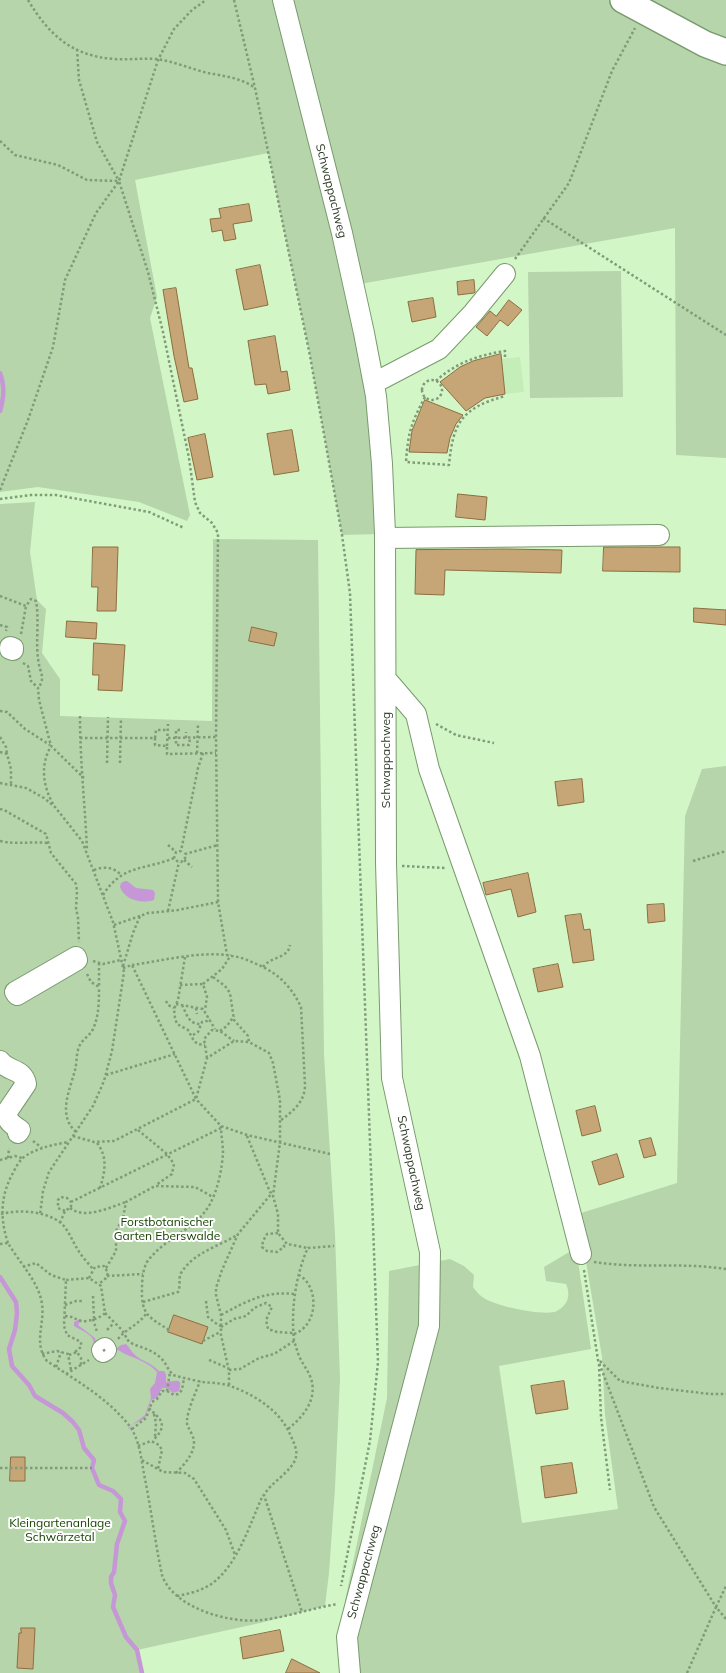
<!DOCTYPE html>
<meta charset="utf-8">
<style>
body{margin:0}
canvas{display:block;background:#d2f6c6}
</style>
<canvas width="726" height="1673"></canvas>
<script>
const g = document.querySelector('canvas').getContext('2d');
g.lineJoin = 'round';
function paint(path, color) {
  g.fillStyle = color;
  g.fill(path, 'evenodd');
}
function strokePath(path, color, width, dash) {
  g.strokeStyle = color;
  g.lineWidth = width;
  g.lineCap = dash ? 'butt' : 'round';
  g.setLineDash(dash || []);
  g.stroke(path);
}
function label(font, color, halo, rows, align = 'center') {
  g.font = font + ' Mulish,sans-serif';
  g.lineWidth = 4;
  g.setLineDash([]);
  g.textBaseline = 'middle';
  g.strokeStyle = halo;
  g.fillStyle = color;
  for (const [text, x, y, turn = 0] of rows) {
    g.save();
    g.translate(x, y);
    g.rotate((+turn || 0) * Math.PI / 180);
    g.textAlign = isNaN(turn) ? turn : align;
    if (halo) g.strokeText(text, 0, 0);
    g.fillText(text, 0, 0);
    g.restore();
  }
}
const built = new Path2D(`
 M520,357L524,392L505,394L502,359Z`);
const green = new Path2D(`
 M0,0H278L361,343L380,534L342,535L310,356L268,153L135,180L157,297L150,318L190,515L187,521L139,502L38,487L0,492Z
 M289,0H608L704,54L726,62V458L676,455L675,228L360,284Z
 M643,0H726V44Z
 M621,271L623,397L530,398L528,272Z
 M35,502L30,552L37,600L46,609L42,653L60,679V716L212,721L213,539L318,540L324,1055L335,1234L340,1379L335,1488L329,1573L325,1606L260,1623L137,1650L142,1673H0V504Z
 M726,766V1673H355L354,1633L345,1601L387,1398L389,1271L450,1259L464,1266L474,1275L473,1287C476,1291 480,1296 484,1298C495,1306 546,1317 557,1311C568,1305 571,1295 566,1284L546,1281L544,1267L576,1248L591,1349L499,1366L522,1523L618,1509L605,1415L602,1357L578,1214L677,1183L685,816L702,769Z`);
const water = new Path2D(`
 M125,881H127L136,888L153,890L155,893L154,900C141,904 125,900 120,887L121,883Z
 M80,1319L81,1320L78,1325L95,1338L96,1343L114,1350L121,1345L126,1344C130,1348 131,1351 134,1354C139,1360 151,1362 159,1371H164L166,1374V1382C174,1382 184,1376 179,1391L173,1393L167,1388H162L157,1398L151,1400L145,1418L132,1425L129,1429L128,1428L145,1415L151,1398L150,1389L155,1383L157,1372C147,1360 130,1358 118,1350L111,1353L94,1344C94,1334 82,1331 74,1326V1322Z`);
const stream = new Path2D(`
 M0,373C5,386 4,398 0,411
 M0,1277L16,1302L17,1313L15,1330L9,1349L12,1366L29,1385L35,1396L63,1413L73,1422L79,1430L84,1448L94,1460L92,1468L99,1485L113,1491L121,1499L120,1512L125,1521L117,1544L114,1572L111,1577V1583L115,1595L113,1607L126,1637L137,1650L142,1673`);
const building = new Path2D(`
 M249,204L252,221L233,224L236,239L224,241L222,230L212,232L210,219L221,218L219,209Z
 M260,265L268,305L244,310L236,270Z
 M474,280L475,292L474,293L458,295L457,282Z
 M176,288L189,368H192L198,399L184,402L174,356L163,290Z
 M433,298L436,317L412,322L408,302Z
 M509,300L522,310L508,326L500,320L487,336L476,327L490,311L496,316Z
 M275,336L281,372L287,371L290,390L268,394L266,384L255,385L248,341Z
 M501,354L505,394L485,398L466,411L440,382L460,367L473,361Z
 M425,400L463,415L456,424L450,438L447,453L409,452L412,431Z
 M292,430L299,471L274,475L267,434Z
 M205,434L213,477L197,480L188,438Z
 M458,494L487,497L485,520L456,517Z
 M93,547H118L116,611H97L98,587H92Z
 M604,547H680V572L603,571Z
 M506,549L562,550L561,573L445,570L444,595L415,594L416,550Z
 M694,608L726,610V625L694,622Z
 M67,621L97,623L96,639L66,637Z
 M252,627L277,633L274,646L249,641Z
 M94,643L125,645L122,691L98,690L99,675H93Z
 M582,779L584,802L558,806L555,782Z
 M528,873L536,912L518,917L511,889L486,895L483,883Z
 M664,904L665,921L648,923L647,905Z
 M581,914L584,930L590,929L594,960L573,963L565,916Z
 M558,964L563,987L538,992L533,969Z
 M595,1106L601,1131L582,1136L576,1111Z
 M651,1138L656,1155L644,1158L639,1141Z
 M617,1154L624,1177L599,1185L592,1162Z
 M174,1315L208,1327L202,1344L168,1332Z
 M564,1381L568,1409L536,1414L531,1386Z
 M11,1457H25V1481H10Z
 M572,1463L577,1493L545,1498L541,1467Z
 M21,1628H35L33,1669L17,1668L19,1633H21Z
 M280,1630L284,1651L243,1659L240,1638Z
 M292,1659L320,1673H286Z`);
const path = new Path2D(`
 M28,0C49,35 72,56 114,59C128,60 142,58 156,59C173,61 191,69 208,73C223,76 242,78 255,88
 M234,0L255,88L310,356L342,535L350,593L378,1362L370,1441L341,1586
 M77,49L79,80L97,142L119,181
 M0,141L15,155L58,165L87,180L119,181L158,60L174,29L192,10L206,0
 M543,218L726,335
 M515,259L569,183L612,71L635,28
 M422 390a10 10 0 1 1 20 0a10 10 0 1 1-20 0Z
 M436,381C455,363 479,355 505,351V358
 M425,397C411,423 408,433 406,462L449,465C453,422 462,408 505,396
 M0,490L28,420L53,347L65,280L96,213L119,181L148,272L163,332L189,458L195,502L200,513L212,523L218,533L216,737L218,902
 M0,499L31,495H56L149,512L184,528
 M0,596L26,606L31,599L36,601C40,624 34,646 40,669C43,677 43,682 38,688
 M0,625L7,627L6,631
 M21,634L26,606
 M23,663L28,666L31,681L38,688L39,700L51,746
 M0,711L7,712L25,729L50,745
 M80,716C80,761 85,805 87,850
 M436,724L456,735L494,743
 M180,730H176V745H189L190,738
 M0,737L6,747L7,754
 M80,738H155V745L167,746V754L216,753
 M155,738L156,730H168
 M168,738L216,737
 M186,738V732
 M167,746L168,724
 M0,752L7,754L11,769V784
 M197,753L198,724
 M203,753L198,768L181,851L176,852L174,858L177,861L181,862L185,859V854L218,845
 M107,763L108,717
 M120,763L121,718
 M0,783L26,788L44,798L55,807L82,841L113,922L124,972L112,1051L104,1081L93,1106L49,1172L43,1191L40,1215
 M53,804C43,786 40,765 51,746L84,778
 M0,809L4,810L46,834L51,853L76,884L77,891L76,908L78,918L79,942
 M0,841C19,845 30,841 48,843
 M168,845L176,852
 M184,860L192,867
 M693,861L726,851
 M402,866L446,868
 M94,870C103,866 114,867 121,875
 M103,895C122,864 146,870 174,858
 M168,911L179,862
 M114,925L140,916
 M185,957L178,1000L174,1009L175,1018L177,1024L188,1030L194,1041L198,1044L205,1045
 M93,961L103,964L121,960
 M132,965C161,961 204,950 232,956C242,957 252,962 261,966C280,975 292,988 301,1007L305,1085C305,1102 293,1111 280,1121
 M123,966L133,933L140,916L148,913L178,910L218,902L227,955
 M263,967C271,956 288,959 290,945
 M123,968L132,965L196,1099L221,1126L247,1135L330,1154
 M87,974L91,982L99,987V963
 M213,977L225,986L230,993L234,1020L248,1036L249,1042
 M203,984L222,969L231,955
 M180,985L203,984L207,997L205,1010
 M166,1001L168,1005L174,1008
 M176,1004L203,1009L215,1029
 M182,1005C187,1015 189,1025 202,1024
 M196,1008L197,1014
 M220,1031L227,1026L234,1016
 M193,1035L198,1032L202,1022L207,1021L209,1018
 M207,1058L204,1039L212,1030L220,1031L234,1041
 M106,1075L175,1054
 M138,1130L167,1154L174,1164L172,1174L156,1185
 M76,1132C57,1115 70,1090 75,1070C77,1063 76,1054 79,1047C82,1039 90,1036 93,1029C99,1016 99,1001 99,987
 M73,1136L94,1142L114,1141L196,1099L207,1058L234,1041L249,1042L269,1053L273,1063L280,1100V1142L273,1196L278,1214V1233L287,1244L308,1248
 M247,1136L270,1192L272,1193
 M33,1141L42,1148
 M97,1143C108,1157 105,1172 100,1188
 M8,1158L9,1148
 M0,1160L15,1156L22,1158
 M70,1208C84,1220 111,1207 126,1202
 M65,1211L58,1208V1200L61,1197L67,1198L71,1202
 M1,1214C20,1209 50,1211 64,1226C70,1234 73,1242 78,1250C82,1257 88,1263 93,1269
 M60,1223L65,1211L71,1207V1202L221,1128
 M278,1233L267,1234L263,1241L262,1247L267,1251L277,1252L284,1247V1243
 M8,1243C0,1219 0,1196 13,1173C16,1167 19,1161 24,1157C37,1148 52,1145 68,1142
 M0,1244L8,1243C19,1262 39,1282 42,1304C45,1324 33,1343 47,1361C75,1380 106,1397 128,1424C139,1437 141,1457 144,1474C151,1508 155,1542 162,1575C173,1608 230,1624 262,1620C288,1617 312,1608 338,1604
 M594,1262C638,1269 682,1262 726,1269
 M23,1267L36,1263L51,1275L66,1280L64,1326L67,1335L81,1342V1347L75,1352
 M106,1268L116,1251V1231L123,1218L126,1202L155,1186L195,1187L213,1197
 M584,1270L598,1360L654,1507L716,1607
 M107,1276L143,1274
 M89,1278L95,1267L104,1266L108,1273L106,1278L99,1284
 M93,1296L94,1319
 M206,1301L208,1317L218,1325L221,1326
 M143,1302L178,1292C181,1287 178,1279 181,1273C194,1252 218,1247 237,1235
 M65,1305L76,1301H84
 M105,1313L122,1330L129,1342C140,1348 150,1348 161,1358C166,1363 168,1370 173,1375C183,1378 193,1380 203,1382C212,1383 222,1383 230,1386C253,1394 278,1409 289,1432C292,1439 298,1449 296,1457C293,1471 271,1482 264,1495L302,1612
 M221,1315C247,1301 264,1291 294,1294
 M65,1316C72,1316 75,1319 81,1321C88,1322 101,1318 105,1313L101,1286L89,1278L66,1280
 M93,1319L97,1332
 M221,1327L234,1319L246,1316L254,1308L266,1303L272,1307L266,1320L268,1329L277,1332L293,1333
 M107,1330L114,1323
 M169,1330C149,1317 141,1315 142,1289C142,1279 143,1264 151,1257C169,1236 196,1229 210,1204C218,1189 222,1169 223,1153C223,1144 221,1135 221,1126
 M294,1334C319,1325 319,1286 299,1275
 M118,1339C127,1328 138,1325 146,1314
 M203,1341L220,1332
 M294,1341C291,1310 295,1280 306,1252L308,1248L334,1246
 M42,1354L57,1351L68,1354L71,1370
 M69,1355L77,1352L81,1358V1366
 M209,1360L228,1368
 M600,1361L620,1381L659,1388L710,1394H726
 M599,1364L601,1417L610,1490
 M56,1367L61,1352
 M229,1370L240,1369L259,1358L274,1354L294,1341C296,1346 297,1351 299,1356C302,1363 307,1369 310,1376C319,1398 304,1416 288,1429
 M66,1374L89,1360
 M229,1385V1371L221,1335V1315L216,1295V1288L222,1270L238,1234L272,1193
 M167,1391L174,1395L178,1394L182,1390L184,1378
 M149,1408C156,1416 166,1420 160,1432C158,1435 155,1438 153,1441
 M154,1414L156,1423L155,1437
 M132,1429L146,1418L152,1402L157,1399L162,1391H167L170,1372
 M138,1446L151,1441L159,1445L162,1450L158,1469
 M142,1460L163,1472L185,1473L194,1479L226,1530L235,1555
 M0,1468H92
 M176,1473C186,1463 199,1448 192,1435C190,1429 186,1426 187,1420C188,1409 196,1392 200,1381
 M177,1596C188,1594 200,1591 210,1585C238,1566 250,1523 263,1495
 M716,1607L726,1586
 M687,1673L716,1607L726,1619`);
const minor = new Path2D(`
 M283,0L342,233L364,333L376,396L382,464L385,534L386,863L392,1078L430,1252L429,1326L347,1637L350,1673
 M374,383L439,349L473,313L505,274
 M385,538L659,535
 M10,647L13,648V650L10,649Z
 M386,679L416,714L429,769L530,1056L581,1254
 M76,957L77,960L17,995L15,992Z
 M0,1061C8,1072 23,1068 26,1084L7,1112C6,1121 13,1125 20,1130L18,1133
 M105,1348L106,1350L103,1352L102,1350Z`);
const major = new Path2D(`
 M623,0L705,44L726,52`);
const pathBridge = new Path2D(`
 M103,1351L106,1349`);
const streetNames = [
 ["Schwappachweg",331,191,76],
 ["Schwappachweg",386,760,-90],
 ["Schwappachweg",411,1163,78],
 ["Schwappachweg",364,1572,-75]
];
const parkNames = [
 ["Forstbotanischer",167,1222],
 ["Garten Eberswalde",167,1236],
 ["Kleingartenanlage",60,1523],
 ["Schwärzetal",60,1537]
];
paint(built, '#c5edb7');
paint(green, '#b6d5ab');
paint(water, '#c697d6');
strokePath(stream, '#c697d6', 4.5);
paint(building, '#c6a676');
strokePath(building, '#8c6e40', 1);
strokePath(minor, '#799a6e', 22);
strokePath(major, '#799a6e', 28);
strokePath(path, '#819a79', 2.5, [2.5, 2.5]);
strokePath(minor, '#fff', 20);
strokePath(major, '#fff', 25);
strokePath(pathBridge, '#819a79', 2.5, [2.5, 2.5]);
label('12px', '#2c3927', '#fff', streetNames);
label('12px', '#164300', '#fff', parkNames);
</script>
